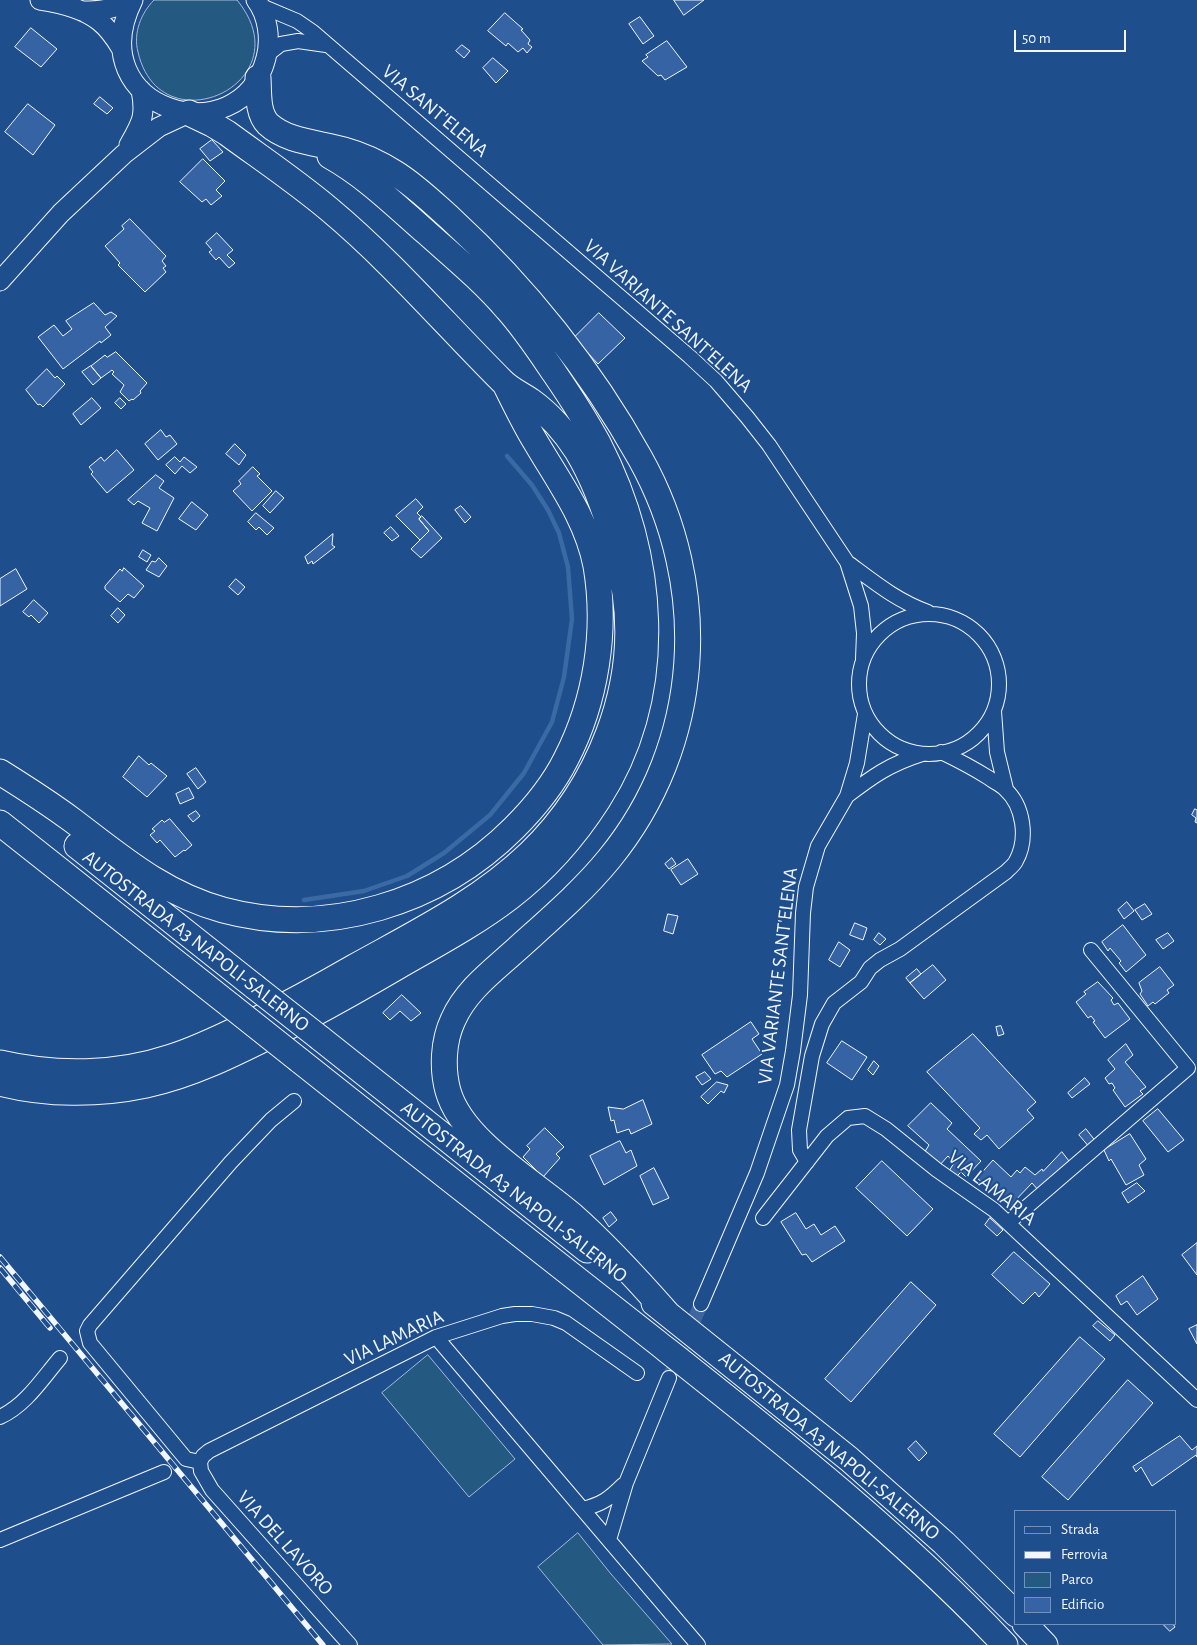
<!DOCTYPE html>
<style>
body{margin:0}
#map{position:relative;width:1197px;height:1645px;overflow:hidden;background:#1f4e8c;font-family:"Alegreya Sans",sans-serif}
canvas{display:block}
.legend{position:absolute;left:1014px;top:1510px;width:162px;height:115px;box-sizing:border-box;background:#1f4e8c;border:1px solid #7391ba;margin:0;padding:6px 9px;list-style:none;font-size:15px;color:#f2f6ff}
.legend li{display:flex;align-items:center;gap:10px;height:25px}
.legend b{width:25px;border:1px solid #7391ba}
.scale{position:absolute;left:1014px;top:30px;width:112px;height:22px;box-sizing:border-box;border:2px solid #f2f6ff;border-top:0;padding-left:6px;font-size:15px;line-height:18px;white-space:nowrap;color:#f2f6ff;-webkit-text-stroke:4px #1f4e8c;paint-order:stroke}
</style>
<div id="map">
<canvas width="1197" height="1645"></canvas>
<ul class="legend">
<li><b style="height:6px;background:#1f4e8c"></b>Strada</li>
<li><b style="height:6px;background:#f2f6ff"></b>Ferrovia</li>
<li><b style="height:14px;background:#245a82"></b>Parco</li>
<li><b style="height:14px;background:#3563a3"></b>Edificio</li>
</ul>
<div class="scale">50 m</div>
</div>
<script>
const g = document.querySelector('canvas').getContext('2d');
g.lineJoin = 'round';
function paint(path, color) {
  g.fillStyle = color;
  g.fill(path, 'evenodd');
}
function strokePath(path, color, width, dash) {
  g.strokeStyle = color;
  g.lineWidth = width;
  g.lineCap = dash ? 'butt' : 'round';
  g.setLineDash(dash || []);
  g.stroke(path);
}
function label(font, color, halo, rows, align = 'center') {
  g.font = font + ' "Alegreya Sans",sans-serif';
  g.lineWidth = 4;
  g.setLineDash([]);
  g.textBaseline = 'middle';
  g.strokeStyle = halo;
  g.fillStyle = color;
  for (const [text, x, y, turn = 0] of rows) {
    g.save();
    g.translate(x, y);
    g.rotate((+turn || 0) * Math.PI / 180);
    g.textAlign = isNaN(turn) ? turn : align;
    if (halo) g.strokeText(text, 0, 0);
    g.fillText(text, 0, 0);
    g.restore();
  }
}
const green = new Path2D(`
 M154,0H237C305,83 160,149 138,52C133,33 141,13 154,0Z
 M428,1355L515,1459L469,1497L382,1393Z
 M578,1533L611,1574L672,1644L603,1645L538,1567Z`);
const stream = new Path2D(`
 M304,900L364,891L407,876L444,853L490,815L524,773L552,722L564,677L572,619L568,567L559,533L548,510L532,485L507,456`);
const building = new Path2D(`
 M674,0H704L684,15Z
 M505,13L523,29L521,30L530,40L528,44L532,47L527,53L523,48L518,52L508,43L506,46L488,31Z
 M640,17L654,36L643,44L629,24Z
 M31,28L57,49L41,67L15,47Z
 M667,41L687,67L665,80L661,75L658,76L642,61L648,57L646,55Z
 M462,45L470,51L464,58L456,51Z
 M493,58L508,71L496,83L483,68Z
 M100,97L113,108L107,114L94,104Z
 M28,104L55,125L33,155L5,132Z
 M212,140L223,152L210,161L200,149Z
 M203,159L225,181L216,190L222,196L211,205L206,199L202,202L180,182Z
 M130,219L166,256L162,261L166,266L163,268L166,272L145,292L118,265L120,263L105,246L124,229L122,226Z
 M217,233L233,250L227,255L235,263L229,268L219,257L216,260L209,252L212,250L206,243Z
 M94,303L105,315L111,312L117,316L105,327L111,335L101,343L100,341L63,369L38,337L54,325L63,336L72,329L66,321Z
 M599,313L625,338L598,364L574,338Z
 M116,352L147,383L140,391L141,393L133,400L132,399L129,401L120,392L124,385L112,374L114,372L112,370L101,378L91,366L105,355L107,357Z
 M91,366L101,378L93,385L82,372Z
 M47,369L55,378L57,376L65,384L43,407L40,404L38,405L26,390Z
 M92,398L101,408L81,425L73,414Z
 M120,398L126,404L121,409L115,403Z
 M161,430L166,437L170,435L177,444L158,460L145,444Z
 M235,444L246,455L239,465L226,454Z
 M117,450L134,470L107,493L91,474L93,472L89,467L101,457L104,461Z
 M175,457L180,462L184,457L197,467L190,473L182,466L175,474L166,465Z
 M253,467L260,474L257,476L272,491L252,511L233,491L241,484L239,481Z
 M156,475L164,481L159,488L174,498L157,531L142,523L150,508L138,501L134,505L128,500Z
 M276,491L284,498L270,513L263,506Z
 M416,499L423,507L417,513L421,517L419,519L429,531L420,540L396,516Z
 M192,502L208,515L196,530L179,519Z
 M461,506L471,517L465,523L455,510Z
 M256,513L274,528L267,535L259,527L256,530L248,522Z
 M422,516L442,538L421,558L411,549L429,531L419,519Z
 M391,527L399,536L392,541L384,533Z
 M333,534L332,545L335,547L313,564L312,561L308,564L305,557Z
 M143,550L151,555L147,562L139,557Z
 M159,558L167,566L159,577L146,570L152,561L155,562Z
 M124,568L144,586L134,598L128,594L120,602L105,589V586L120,569L122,571Z
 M16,569L27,589L0,606V579Z
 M236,579L245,587L238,595L229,587Z
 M34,600L48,613L39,623L31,615L29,617L23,612Z
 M118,608L125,615L118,623L111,616Z
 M139,756L149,765L151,763L167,776L147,797L123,777Z
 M196,768L206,782L198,789L187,774Z
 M189,788L194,798L180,804L176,794Z
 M1195,809L1197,810V823L1195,822L1196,818L1192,815Z
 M196,811L200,816L193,822L188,816Z
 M170,819L192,845L185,851L184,850L175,857L160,840L157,843L150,835L155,831L152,829L162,820L164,822Z
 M672,858L676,864L669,869L665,864Z
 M688,859L698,874L681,885L671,870Z
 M1127,902L1134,911L1124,919L1118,910Z
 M1145,904L1152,914L1142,920L1135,910Z
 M668,914L678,916L673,934L664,931Z
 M855,923L867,928L863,940L850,935Z
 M1123,925L1146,955L1126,972L1119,963L1121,961L1110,948L1108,951L1102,942Z
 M879,933L886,939L880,945L874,940Z
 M1168,933L1174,941L1163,949L1156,940Z
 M839,942L850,950L840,967L829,960Z
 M933,965L946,980L924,999L910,983Z
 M1160,967L1174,985L1167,990L1169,993L1155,1004L1153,1002L1148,1006L1140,994L1142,991L1139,983Z
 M917,969L921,974L910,983L906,978Z
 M1098,982L1113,998L1111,1000L1114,1005L1118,1003L1130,1019L1105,1038L1093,1022L1095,1021L1091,1016L1088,1018L1076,1002L1086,994L1084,992Z
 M402,995L421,1013L411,1021L400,1011L390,1020L383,1013Z
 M751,1022L759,1034L752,1039L762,1054L727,1077L721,1071L715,1074L702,1055Z
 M1001,1026L1004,1034L998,1036L996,1027Z
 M973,1034L1036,1102L1027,1110L1034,1118L999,1149L987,1135L981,1140L974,1134L980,1128L927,1072Z
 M842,1041L867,1057L852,1080L827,1063Z
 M1126,1044L1133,1055L1125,1062L1146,1087L1140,1091L1143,1094L1125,1107L1113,1090L1115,1088L1112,1083L1109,1084L1105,1078L1115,1069L1108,1060Z
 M874,1061L879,1066L873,1075L868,1070Z
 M705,1072L711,1079L702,1085L696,1077Z
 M1085,1078L1090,1084L1072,1098L1068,1093Z
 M717,1082L728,1085L724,1093L721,1091L708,1104L701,1097Z
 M643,1100L652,1124L631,1134L629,1129L617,1133L614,1120L611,1121L608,1107L623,1109Z
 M931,1103L952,1123L947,1129L981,1161L966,1177L961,1172L956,1177L949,1171L954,1163L948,1156L938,1167L924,1153L929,1145L908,1126Z
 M1158,1109L1184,1140L1168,1152L1143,1121Z
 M545,1128L564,1147L556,1154L560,1158L543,1177L523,1157L530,1149L527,1146Z
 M1086,1129L1097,1143L1090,1148L1079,1135Z
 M1130,1134L1146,1159L1139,1165L1144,1175L1126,1185L1111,1159L1109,1161L1104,1150Z
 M620,1141L626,1153L631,1150L637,1166L604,1185L590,1156Z
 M1062,1152L1069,1161L1049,1179L1050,1180L1039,1191L1032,1183L1010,1206L977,1178L993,1160L1011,1177L1017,1170L1020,1173L1025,1167L1035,1175L1042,1169L1043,1171Z
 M882,1161L933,1209L907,1236L856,1188Z
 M654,1168L669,1198L653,1205L640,1176Z
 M1137,1183L1145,1191L1128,1203L1122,1193Z
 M611,1212L617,1220L609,1227L603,1218Z
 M796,1213L806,1229L814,1224L821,1235L835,1226L845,1241L812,1262L806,1254L802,1255L781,1222Z
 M990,1218L1003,1230L997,1236L985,1225Z
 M1197,1243V1275L1182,1255Z
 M1014,1252L1050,1284L1039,1297L1035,1292L1023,1304L992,1275Z
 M1143,1276L1158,1299L1137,1315L1127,1301L1121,1305L1116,1296Z
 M911,1282L936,1305L851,1402L825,1379Z
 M1098,1321L1115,1335L1110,1341L1093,1326Z
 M1197,1325V1344L1189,1329Z
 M1080,1337L1105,1359L1020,1457L994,1434Z
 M1128,1380L1153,1403L1068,1500L1042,1477Z
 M1180,1436L1192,1450L1197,1446V1457L1196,1455L1152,1486L1141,1467L1136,1472L1133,1467Z
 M916,1441L927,1453L919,1461L908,1449Z
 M1163,1624H1173L1175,1627L1170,1631Z`);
const streetTunnel = new Path2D(`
 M669,1378L701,1304`);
const street = new Path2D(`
 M260,1L259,5L297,21L313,32L689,356L716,381L747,417L769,445L847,562L861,606L864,633L863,659
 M267,55L281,44L298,41L326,45
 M847,562C874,582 897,601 928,612
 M859 684a70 70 0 1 1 140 0a70 70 0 1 1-140 0Z
 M994,711L997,752L1006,789
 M847,796C873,776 890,764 922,754
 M807,1162L800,1150L799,1130L812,1056L822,1024L834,1003L861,982L870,968L880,960L900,949L1006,872C1009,869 1014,865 1016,861C1028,839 1024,806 1005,789C1001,785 994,782 989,778C973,768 958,760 941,752
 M763,1218L827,1136L848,1118L865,1116L886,1129L937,1170L994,1210L1197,1400
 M1008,1223L1188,1068L1091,950
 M701,1304L757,1173L787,1085L793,1051L800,995L803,913L806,887L818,846L847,796L857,763L865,714
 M436,1337L698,1645
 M0,1417C26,1405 42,1379 60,1358
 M200,1462L203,1456L209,1451L436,1337L502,1316L515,1314H532L554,1318L566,1323L637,1373
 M200,1462L186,1459L90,1343L87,1331L90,1325L231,1162L271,1120L294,1101
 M200,1462L201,1471L212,1490L350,1645
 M583,1509C602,1504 609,1499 623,1485
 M0,1540L164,1472
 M609,1540L626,1483L669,1378`);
const secondary = new Path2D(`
 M40,0C60,3 83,8 99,21C108,28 115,38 121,48
 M133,0C78,110 240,158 266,58C271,39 268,16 256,0
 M82,11C104,11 112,9 132,0
 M129,145C142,122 146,116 141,90
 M0,281L61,213L124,154L159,127L189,113`);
const highway = new Path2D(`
 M258,78C259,93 257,113 268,124C287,142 320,143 344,150C362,155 379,163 395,173C416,186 433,203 451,219C525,287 591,370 640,458C712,587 703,744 609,859C582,892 549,920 517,949C494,970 466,990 453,1020C443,1041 442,1069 448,1091C462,1141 534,1182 572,1215C606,1245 637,1279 667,1313
 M0,772C24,787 49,803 72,820C121,857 162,893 223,910C327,938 439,903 514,828C534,808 553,785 566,759C596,701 607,631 596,566C587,519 559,482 535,441C524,423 515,404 505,384
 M0,823L231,1006
 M77,846L255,987
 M320,1038L587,1250
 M299,1060C418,1155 538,1248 658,1343C778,1438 899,1533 1005,1645
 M0,1063C56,1076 117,1075 171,1057C200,1048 227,1034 254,1021C288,1004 321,986 354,967C415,933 479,902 530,853C598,787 639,688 625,593C622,576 618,558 614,541C605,510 594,479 577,451C565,432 549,414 531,401C521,394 509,389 501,380C444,323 391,261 330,210C297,182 261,158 227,133L212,124L189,113
 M0,1083C46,1095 99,1095 146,1085C203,1073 256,1042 308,1017C338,1001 368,984 397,967C435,945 475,924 510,897C544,871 575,836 598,800C668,690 655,554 598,443C585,419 570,396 555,374C540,352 525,329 507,309C483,281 455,258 427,233C396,206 366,176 330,156
 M654,1303L849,1459L944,1543L1016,1614
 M1025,1624L1045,1645`);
const rail = new Path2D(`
 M0,1257L323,1645
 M0,1268L50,1328`);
const highwayBridge = new Path2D(`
 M255,987L320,1038
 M231,1006L299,1060`);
const streetNames = [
 ["VIA SANT'ELENA",435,111,40],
 ["VIA VARIANTE SANT'ELENA",668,316,42],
 ["AUTOSTRADA A3 NAPOLI-SALERNO",196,941,38],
 ["VIA VARIANTE SANT'ELENA",778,976,-83],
 ["VIA LAMARIA",992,1188,39],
 ["AUTOSTRADA A3 NAPOLI-SALERNO",514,1192,38],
 ["VIA LAMARIA",394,1338,-25],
 ["AUTOSTRADA A3 NAPOLI-SALERNO",829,1446,40],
 ["VIA DEL LAVORO",285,1543,48]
];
paint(green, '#245a82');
strokePath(green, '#a8bbd7', 1);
strokePath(stream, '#3b69a3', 4.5);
paint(building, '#3563a3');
strokePath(building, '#f2f6ff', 1);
strokePath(streetTunnel, '#3f679d', 14, [14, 7]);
strokePath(street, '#f2f6ff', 16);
strokePath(secondary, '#f2f6ff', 21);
strokePath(highway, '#f2f6ff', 27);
strokePath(street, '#1f4e8c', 14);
strokePath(secondary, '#1f4e8c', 19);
strokePath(highway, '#1f4e8c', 25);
strokePath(rail, '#f2f6ff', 5.5);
strokePath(rail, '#1f4e8c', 4, [11]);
strokePath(highwayBridge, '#f2f6ff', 27, []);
strokePath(highwayBridge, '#1f4e8c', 25);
label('20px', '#f2f6ff', '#1f4e8c', streetNames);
</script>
